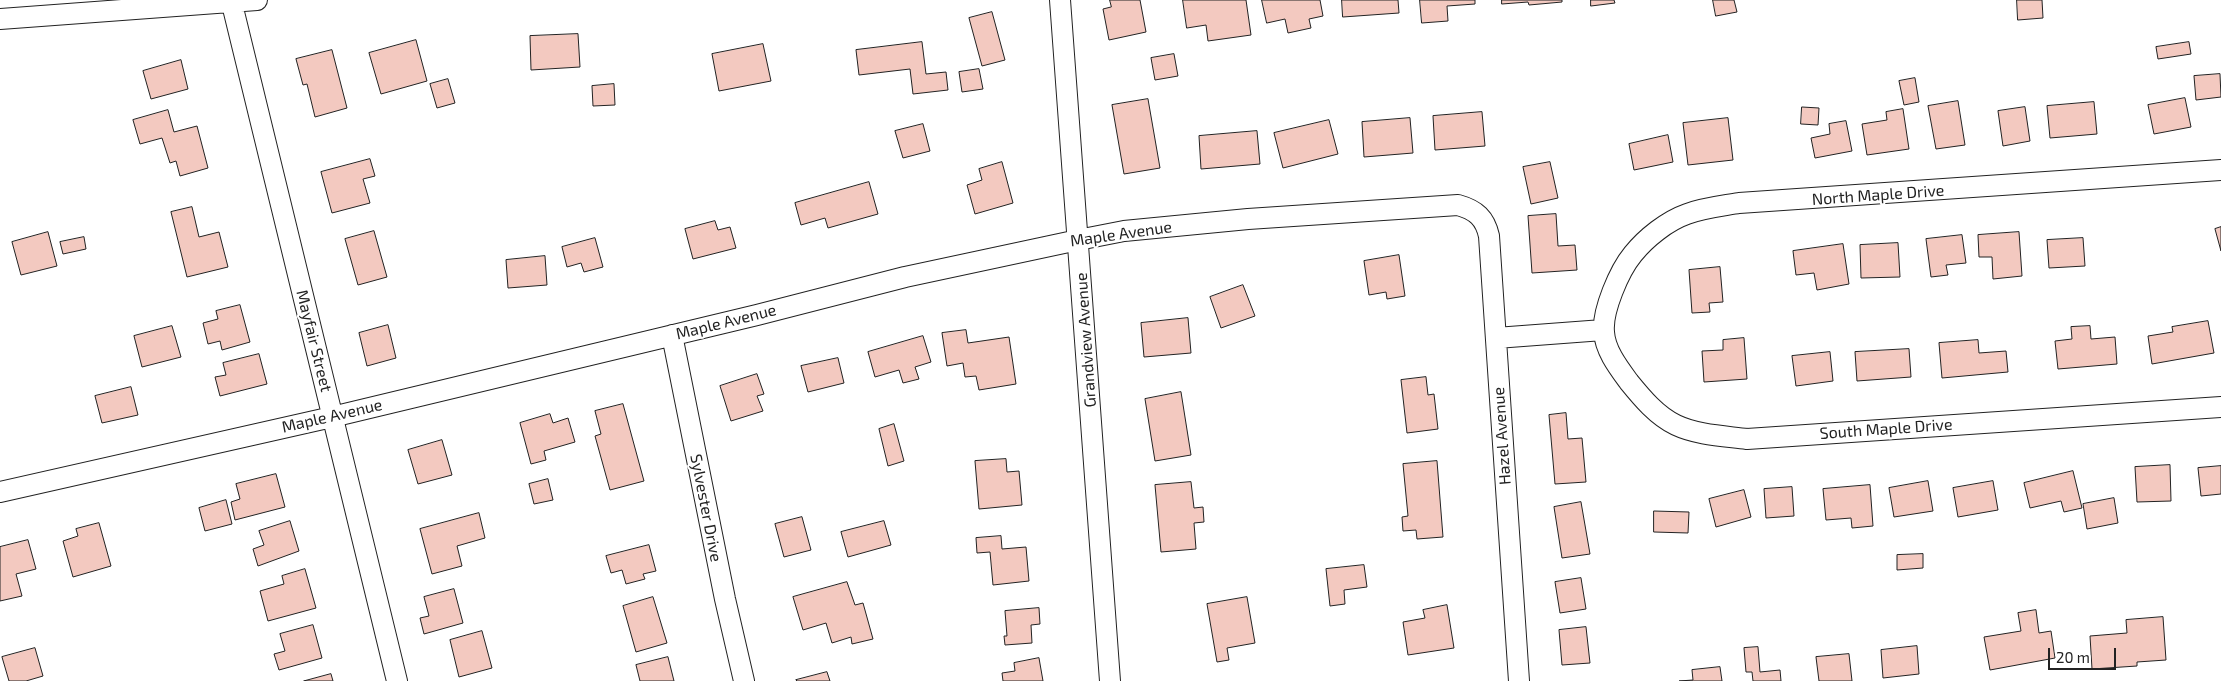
<!DOCTYPE html>
<style>
body{margin:0}
#map{position:relative;width:2221px;height:681px;overflow:hidden;background:#fff;font-family:"Exo 2",sans-serif}
canvas{display:block}
.scale{position:absolute;left:2048px;top:648px;width:68px;height:22px;box-sizing:border-box;border:2px solid #222;border-top:0;padding-left:6px;font-size:15px;line-height:18px;white-space:nowrap;color:#222;-webkit-text-stroke:4px #fff;paint-order:stroke}
</style>
<div id="map">
<canvas width="2221" height="681"></canvas>
<div class="scale">20 m</div>
</div>
<script>
const g = document.querySelector('canvas').getContext('2d');
g.lineJoin = 'round';
function paint(path, color) {
  g.fillStyle = color;
  g.fill(path, 'evenodd');
}
function strokePath(path, color, width, dash) {
  g.strokeStyle = color;
  g.lineWidth = width;
  g.lineCap = dash ? 'butt' : 'round';
  g.setLineDash(dash || []);
  g.stroke(path);
}
function label(font, color, halo, rows, align = 'center') {
  g.font = font + ' "Exo 2",sans-serif';
  g.lineWidth = 4;
  g.setLineDash([]);
  g.textBaseline = 'middle';
  g.strokeStyle = halo;
  g.fillStyle = color;
  for (const [text, x, y, turn = 0] of rows) {
    g.save();
    g.translate(x, y);
    g.rotate((+turn || 0) * Math.PI / 180);
    g.textAlign = isNaN(turn) ? turn : align;
    if (halo) g.strokeText(text, 0, 0);
    g.fillText(text, 0, 0);
    g.restore();
  }
}
const building = new Path2D(`
 M1110,0H1140L1146,32L1109,40L1103,9L1111,7Z
 M1183,0H1246L1251,35L1208,41L1206,25L1187,28Z
 M1262,0H1320L1323,16L1309,19L1311,28L1288,33L1285,19L1267,23Z
 M1342,0H1398L1399,13L1343,17Z
 M1420,0H1475V4L1447,6L1448,21L1422,23Z
 M1502,0H1562V2L1529,5L1528,2L1502,4Z
 M1591,0H1614L1615,3L1591,6Z
 M1713,0H1734L1737,12L1716,16Z
 M2017,0H2042L2043,18L2018,20Z
 M992,12L1005,60L982,66L969,18Z
 M578,34L580,67L531,70L530,36Z
 M416,40L427,81L381,94L369,53Z
 M922,42L926,74L946,72L948,90L913,94L910,69L859,75L856,50Z
 M2189,42L2191,54L2158,59L2156,47Z
 M763,44L771,81L719,91L712,54Z
 M332,50L347,108L315,117L307,84L303,85L296,59Z
 M1174,54L1178,76L1155,80L1151,58Z
 M181,60L188,89L151,99L143,71Z
 M979,69L983,89L962,92L959,72Z
 M2220,74L2221,97L2196,100L2194,76Z
 M1915,78L1919,102L1904,105L1899,81Z
 M448,79L455,103L437,108L430,84Z
 M614,84L615,105L593,106L592,86Z
 M2185,98L2191,127L2154,134L2148,105Z
 M1148,99L1160,168L1124,174L1112,105Z
 M1958,101L1965,145L1936,149L1928,106Z
 M2094,102L2097,134L2050,138L2047,106Z
 M1802,107L1819,108L1818,125L1801,124Z
 M2025,107L2030,141L2003,146L1998,111Z
 M1903,109L1909,149L1867,155L1862,124L1887,120L1886,112Z
 M168,110L174,132L197,126L208,168L180,176L176,161L170,163L162,138L140,144L133,120Z
 M1482,112L1485,146L1435,150L1433,116Z
 M1410,118L1413,153L1364,157L1362,122Z
 M1728,118L1733,160L1688,165L1683,123Z
 M1329,120L1338,154L1283,168L1274,133Z
 M1846,121L1852,151L1815,158L1811,138L1830,134L1829,124Z
 M923,124L930,151L903,158L895,131Z
 M1257,131L1260,164L1201,169L1199,136Z
 M1668,135L1673,162L1634,170L1629,144Z
 M370,159L375,176L363,179L370,203L332,213L321,172Z
 M1002,162L1013,203L975,214L967,185L982,180L979,169Z
 M1550,162L1558,198L1531,204L1523,167Z
 M869,182L878,214L828,228L825,218L801,225L795,203Z
 M192,207L199,237L219,232L228,267L187,277L171,212Z
 M1556,214L1558,246L1575,245L1577,270L1532,273L1528,216Z
 M715,221L718,230L730,227L736,248L693,259L685,229Z
 M2221,227V251L2215,229Z
 M374,231L387,277L358,285L345,239Z
 M48,232L57,266L21,275L12,242Z
 M2019,232L2022,276L1993,279L1992,257H1979L1978,235Z
 M1962,235L1966,263L1946,265L1948,275L1931,277L1926,239Z
 M84,237L86,249L63,254L60,242Z
 M595,238L603,267L584,272L581,263L567,267L562,247Z
 M2083,238L2085,266L2049,268L2047,240Z
 M1898,243L1900,277L1861,278L1860,245Z
 M1843,244L1849,284L1817,290L1814,273L1796,275L1793,251Z
 M1399,255L1405,296L1387,299L1386,292L1369,295L1364,261Z
 M545,256L547,285L508,288L506,260Z
 M1720,267L1723,302L1709,303L1710,312L1692,313L1689,270Z
 M1243,285L1255,316L1221,328L1210,297Z
 M240,305L250,342L222,350L220,341L208,344L203,323L218,319L216,311Z
 M1188,318L1191,353L1144,357L1141,323Z
 M2208,321L2214,353L2152,364L2148,336L2173,332L2172,327Z
 M388,325L396,358L367,366L359,333Z
 M172,326L181,357L142,367L134,336Z
 M2090,326L2091,339L2115,337L2117,364L2058,369L2055,341L2072,339L2071,327Z
 M966,330L968,343L1009,337L1016,384L979,390L976,376L965,377L963,363L947,366L942,333Z
 M923,336L931,362L915,367L919,379L903,383L899,370L875,377L868,352Z
 M1744,338L1747,379L1704,382L1702,351L1723,350V340Z
 M1978,340L1979,353L2006,351L2008,372L1942,378L1939,343Z
 M1909,349L1911,377L1857,381L1855,352Z
 M1830,352L1833,381L1796,386L1792,356Z
 M259,354L267,384L220,396L215,377L226,375L223,363Z
 M838,358L844,383L808,392L801,366Z
 M757,374L764,394L757,396L763,411L731,421L720,386Z
 M1426,377L1428,395L1434,394L1438,429L1407,433L1401,380Z
 M131,387L138,415L102,423L95,396Z
 M1181,392L1191,455L1155,461L1145,399Z
 M623,404L644,481L610,490L595,436L601,434L595,411Z
 M1566,413L1568,439L1582,438L1586,482L1555,484L1549,415Z
 M550,414L553,423L568,418L575,442L544,451L546,460L531,464L520,423Z
 M894,424L904,461L888,466L879,429Z
 M442,440L452,475L418,484L408,450Z
 M1006,459L1007,472L1019,471L1022,505L979,509L975,461Z
 M1437,461L1443,537L1417,539L1416,530L1403,531L1402,517L1408,516L1403,464Z
 M2170,465L2171,501L2137,502L2135,467Z
 M2221,466V494L2201,496L2198,468Z
 M2073,471L2082,508L2064,512L2061,501L2030,508L2024,483Z
 M276,474L285,507L235,520L231,502L240,499L236,484Z
 M548,479L553,500L534,504L529,484Z
 M1928,481L1933,511L1894,517L1889,488Z
 M1993,481L1998,510L1958,517L1953,488Z
 M1191,482L1194,508L1203,507L1204,522L1194,523L1196,549L1161,552L1155,485Z
 M1870,485L1873,526L1852,528L1851,518L1826,520L1823,489Z
 M1792,487L1794,516L1766,518L1764,489Z
 M1744,490L1751,517L1716,527L1709,499Z
 M2114,498L2118,523L2087,529L2083,504Z
 M226,500L232,524L205,531L199,508Z
 M1581,502L1590,554L1562,558L1554,507Z
 M1654,511L1689,512L1688,533L1654,532Z
 M479,513L485,538L457,546L462,566L432,574L420,529Z
 M802,517L811,550L784,557L775,524Z
 M290,521L299,551L258,566L253,549L264,545L259,531Z
 M884,521L891,545L848,557L841,532Z
 M99,523L111,566L73,577L63,541L78,536L76,529Z
 M1001,536L1002,549L1026,547L1029,581L993,585L990,552L977,553L976,538Z
 M28,540L36,569L16,574L22,596L0,601V547Z
 M649,545L656,571L643,574L645,579L626,584L622,570L611,573L606,556Z
 M1923,554V568L1897,570V555Z
 M1364,565L1367,587L1344,590L1345,604L1330,606L1326,569Z
 M305,569L316,608L268,621L260,591L284,584L282,576Z
 M1581,578L1586,609L1560,613L1555,582Z
 M847,582L855,605L863,603L873,639L852,644L851,637L832,643L826,623L803,630L793,597Z
 M454,589L463,623L424,634L420,618L429,616L424,597Z
 M653,597L667,643L636,652L623,606Z
 M1247,597L1255,643L1227,648L1229,660L1217,662L1207,604Z
 M1447,605L1454,648L1408,655L1403,622L1425,618L1423,610Z
 M1039,608L1040,624L1031,625L1032,643L1005,645L1004,636H1007L1005,611Z
 M2036,610L2039,633L2051,631L2055,658L1990,670L1984,637L2021,631L2018,613Z
 M2163,617L2166,660L2137,662V666L2092,669L2090,636L2127,633L2126,620Z
 M313,625L322,658L279,670L274,654L285,651L280,634Z
 M1586,627L1590,663L1562,665L1559,630Z
 M482,631L492,668L459,677L450,640Z
 M1917,646L1919,674L1883,678L1881,650Z
 M1758,647L1760,672L1780,670L1781,681H1753L1752,672H1746L1744,648Z
 M35,648L43,676L26,681H9L2,657Z
 M1849,654L1852,681H1819L1816,657Z
 M668,657L674,681H640L636,665Z
 M1039,658L1043,681H1003L1002,673L1015,671L1014,663Z
 M1720,667L1722,681H1679L1693,680L1692,670Z
 M827,672L830,681H797L796,680Z
 M331,674L333,681H304Z`);
const minor = new Path2D(`
 M231,0L397,681
 M1060,0L1110,681
 M0,19L257,0
 M2221,170L1739,203C1722,206 1703,208 1687,214C1667,221 1646,238 1633,254C1619,271 1602,311 1604,332C1605,350 1618,367 1629,382C1642,398 1657,416 1676,425C1697,435 1724,436 1747,439L2221,407
 M672,335L725,599L744,681
 M1496,338L1603,330
 M0,492L332,417L757,315L905,277L1078,240L1124,231L1248,219L1458,205C1476,210 1485,218 1489,236L1519,681`);
const streetNames = [
 ["North Maple Drive",1878,195,-4],
 ["Maple Avenue",1121,234,-8],
 ["Maple Avenue",726,322,-14],
 ["Grandview Avenue",1086,340,-94],
 ["Mayfair Street",314,341,76],
 ["Maple Avenue",332,416,-13],
 ["South Maple Drive",1886,429,-4],
 ["Hazel Avenue",1502,436,-94],
 ["Sylvester Drive",706,508,79]
];
paint(building, '#f3c9c0');
strokePath(building, '#222', 1);
strokePath(minor, '#222', 22);
strokePath(minor, '#fff', 20);
label('16px', '#222', '#fff', streetNames);
</script>
